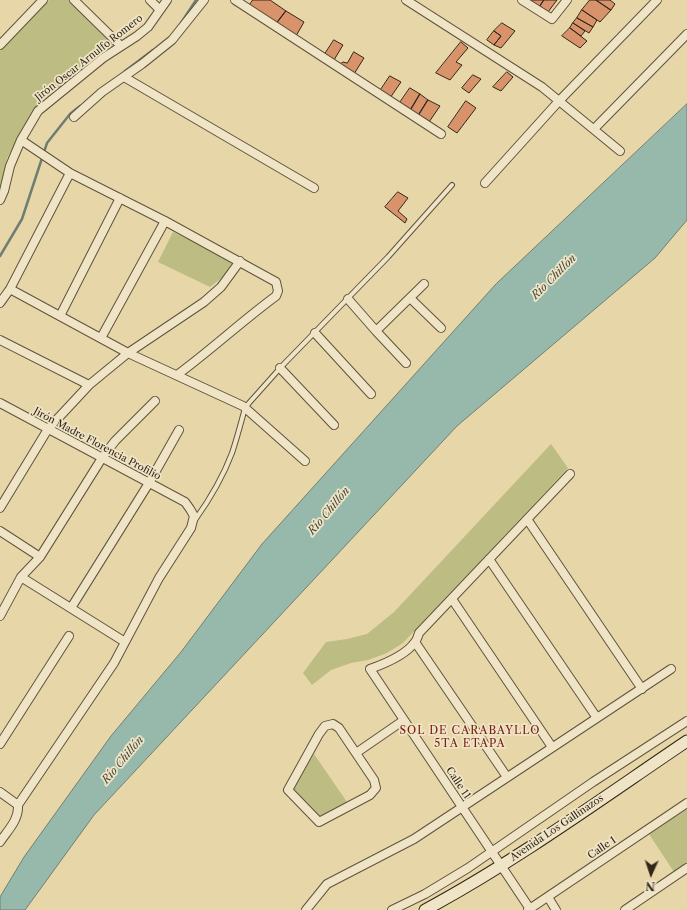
<!DOCTYPE html>
<meta charset="utf-8">
<style>
body{margin:0}
#map{position:relative;width:687px;height:910px;overflow:hidden;background:#e7d7a8;font-family:"Libre Caslon Text",serif}
canvas{display:block}
.north{position:absolute;left:631px;top:854px;width:40px;height:40px;-webkit-text-stroke:3px #efe5c6;paint-order:stroke;rotate:183deg;font-size:11px;font-weight:700;line-height:16px;text-align:center;color:#32261a}
.north::after{content:'';display:block;margin:auto;width:14px;height:18px;background:#32261a;clip-path:polygon(50% 0,100% 100%,50% 72%,0 100%)}
</style>
<div id="map">
<canvas width="687" height="910"></canvas>
<div class="north">N</div>
</div>
<script>
const g = document.querySelector('canvas').getContext('2d');
g.lineJoin = 'round';
function paint(path, color) {
  g.fillStyle = color;
  g.fill(path, 'evenodd');
}
function strokePath(path, color, width, dash) {
  g.strokeStyle = color;
  g.lineWidth = width;
  g.lineCap = dash ? 'butt' : 'round';
  g.setLineDash(dash || []);
  g.stroke(path);
}
function label(font, color, halo, rows, align = 'center') {
  g.font = font + ' "Libre Caslon Text",serif';
  g.lineWidth = 3.5;
  g.setLineDash([]);
  g.textBaseline = 'middle';
  g.strokeStyle = halo;
  g.fillStyle = color;
  for (const [text, x, y, turn = 0] of rows) {
    g.save();
    g.translate(x, y);
    g.rotate((+turn || 0) * Math.PI / 180);
    g.textAlign = isNaN(turn) ? turn : align;
    if (halo) g.strokeText(text, 0, 0);
    g.fillText(text, 0, 0);
    g.restore();
  }
}
const green = new Path2D(`
 M49,0H69L115,44L38,103L7,158L0,190V51Z
 M173,232L233,261L223,277L210,287L158,262Z
 M551,444L568,468L403,643L387,653L368,660L351,663L331,670L312,685L303,673L326,642L347,639L367,634L394,612Z
 M314,754L347,802L320,817L293,789Z
 M687,809V863L674,872L649,834Z`);
const water = new Path2D(`
 M687,104V220L655,258L457,426L94,815L25,910H0V897L24,857L111,736L181,652L262,544L496,284Z`);
const stream = new Path2D(`
 M181,23L196,0
 M125,71L153,50
 M0,256L22,219L47,143L70,114L80,106`);
const building = new Path2D(`
 M253,0H270L286,11L276,24L249,6Z
 M530,0H544L540,6Z
 M544,0H557L548,12L540,6Z
 M590,0H596L611,10L600,22L582,10Z
 M596,0H610L615,4L611,10Z
 M582,10L597,20L593,27L577,18Z
 M286,11L304,22L296,36L276,24Z
 M577,18L593,27L589,33L573,23Z
 M502,23L515,31L501,48L494,45L501,36L494,31Z
 M573,23L585,31L581,36L570,28Z
 M570,28L587,41L580,48L562,36Z
 M494,31L501,36L494,45L487,40Z
 M334,40L343,45L334,60L325,54Z
 M461,42L468,48L456,62L462,65L450,80L436,73Z
 M354,52L364,58L354,74L340,64L343,62L347,63Z
 M507,72L513,77L501,91L493,87Z
 M473,75L481,79L469,93L462,88Z
 M390,76L401,82L390,98L380,91Z
 M410,88L420,94L410,111L399,104Z
 M420,94L428,100L418,116L410,111Z
 M428,100L440,106L429,122L418,116Z
 M466,101L476,108L457,133L448,127Z
 M398,192L408,198L398,211L407,219L405,223L385,207Z`);
const lane = new Path2D(`
 M195,520C210,499 223,477 232,453C237,438 241,423 245,408L249,403L282,366L388,257L452,185`);
const street = new Path2D(`
 M74,0L121,46
 M150,0L160,10
 M235,0L441,134
 M406,0L542,87L620,151
 M522,0L552,19L567,0
 M0,45L43,0
 M124,77L314,188
 M74,117L102,92L142,64L172,40L204,0
 M594,129L687,34
 M21,140L70,173L165,221L276,282L278,291L276,296C242,321 211,350 177,375
 M485,183L559,101L657,0
 M0,200L4,191L10,166L21,140L38,111L103,58L137,36L148,27L167,0
 M10,289L128,353L243,406L305,461
 M410,298L441,328
 M348,299L376,331L406,363
 M0,303L10,289L70,173
 M60,316L120,198
 M376,331L424,284
 M315,333L371,394
 M101,338L165,221
 M0,340L89,385
 M280,368L334,425
 M0,403L185,502L190,509L194,516L191,528L159,578L114,663L18,805C19,820 8,830 0,842
 M0,508L48,429L89,385L128,353L204,302L221,287L240,261
 M527,519L642,689
 M0,531L40,557
 M489,559L597,718
 M21,577L125,642
 M452,599L552,747
 M71,608L149,483L179,430
 M0,616L21,577L40,557L102,458L115,441L155,401
 M415,642L507,777
 M333,724L339,728L374,780L376,788L370,795L319,822L288,790L319,734L325,726Z
 M0,744L69,636
 M356,753L404,720
 M0,792L18,805
 M548,897L556,910
 M530,909L370,669C384,664 406,655 415,642C417,640 418,636 419,633L570,474
 M306,910L327,884L414,839L671,669
 M392,910L425,894L468,868L593,782L687,721
 M528,910L687,803
 M625,910L687,868`);
const secondary = new Path2D(`
 M425,910C516,861 601,799 687,741`);
const streetNames = [
 ["Jirón Oscar Arnulfo Romero",89,58,-38],
 ["Jirón Madre Florencia Profilio",97,444,28],
 ["Calle 11",458,783,56],
 ["Avenida Los Gallinazos",557,828,-34],
 ["Calle 1",602,848,-34]
];
const waterNames = [
 ["Río Chillón",554,277,-45],
 ["Río Chillón",329,511,-50],
 ["Río Chillón",123,760,-50]
];
const neighbourhoodNames = [
 ["SOL DE CARABAYLLO",470,731],
 ["5TA ETAPA",470,744]
];
paint(green, '#bdbc82');
paint(water, '#97b9ac');
strokePath(water, '#6f7e72', 1);
strokePath(stream, '#6f7e72', 2.5);
paint(building, '#d8936b');
strokePath(building, '#32261a', 1);
strokePath(lane, '#5f523e', 6);
strokePath(street, '#5f523e', 10);
strokePath(secondary, '#32261a', 13);
strokePath(lane, '#efe5c6', 4);
strokePath(street, '#efe5c6', 8);
strokePath(secondary, '#efe5c6', 11);
label('10px', '#32261a', '#efe5c6', streetNames);
label('italic 11px', '#4b4b3e', '#efe5c6', waterNames);
g.letterSpacing = '1px';
label('11px', '#7a1f14', '#efe5c6', neighbourhoodNames);
g.letterSpacing = '0px';
</script>
